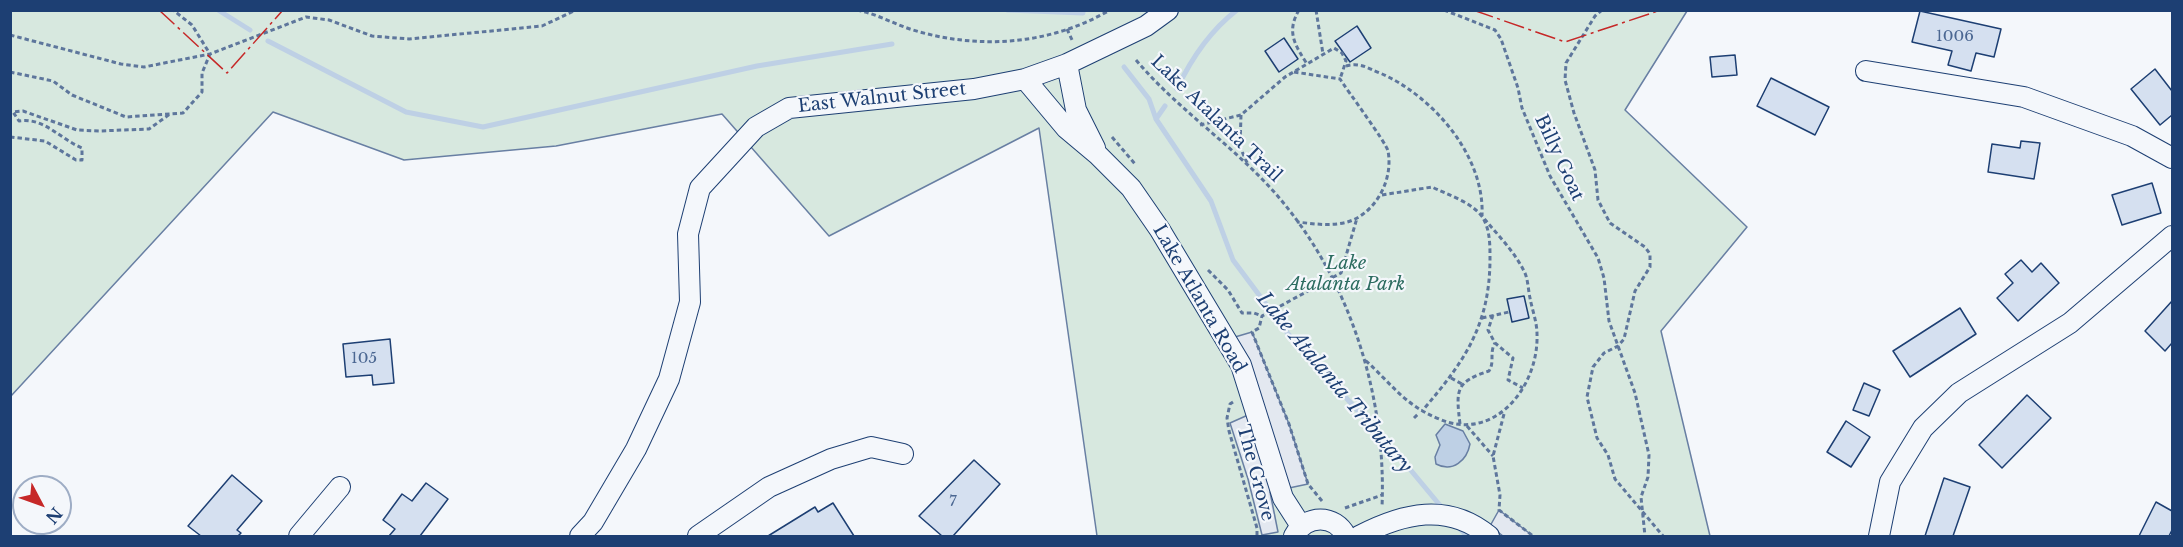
<!DOCTYPE html>
<style>
body{margin:0}
#map{position:relative;width:2183px;height:547px;overflow:hidden;background:#f4f7fb;font-family:"Libre Baskerville",serif}
canvas{display:block}
.frame{position:absolute;inset:0;border:12px solid #1d3f73;pointer-events:none}
.north{position:absolute;left:12px;top:475px;width:60px;height:60px;box-sizing:border-box;background:#f4f7fb;border:2px solid #9eadc5;border-radius:50%;rotate:131deg;font-size:16px;font-weight:700;line-height:24px;text-align:center;color:#1d3f73}
.north::after{content:'';display:block;margin:auto;width:21px;height:27px;background:#c62828;clip-path:polygon(50% 0,100% 100%,50% 72%,0 100%)}
</style>
<div id="map">
<canvas width="2183" height="547"></canvas>
<div class="frame"></div>
<div class="north">N</div>
</div>
<script>
const g = document.querySelector('canvas').getContext('2d');
g.lineJoin = 'round';
function paint(path, color) {
  g.fillStyle = color;
  g.fill(path, 'evenodd');
}
function strokePath(path, color, width, dash) {
  g.strokeStyle = color;
  g.lineWidth = width;
  g.lineCap = dash ? 'butt' : 'round';
  g.setLineDash(dash || []);
  g.stroke(path);
}
function label(font, color, halo, rows, align = 'center') {
  g.font = font + ' "Libre Baskerville",serif';
  g.lineWidth = 4.5;
  g.setLineDash([]);
  g.textBaseline = 'middle';
  g.strokeStyle = halo;
  g.fillStyle = color;
  for (const [text, x, y, turn = 0] of rows) {
    g.save();
    g.translate(x, y);
    g.rotate((+turn || 0) * Math.PI / 180);
    g.textAlign = isNaN(turn) ? turn : align;
    if (halo) g.strokeText(text, 0, 0);
    g.fillText(text, 0, 0);
    g.restore();
  }
}
const green = new Path2D(`
 M11,11H1687L1625,110L1747,227L1661,331L1710,536H1097L1039,128L829,236L722,114L556,146L404,160L273,112L11,396Z`);
const parking = new Path2D(`
 M1252,332L1289,424L1308,484L1270,492L1278,532L1262,535L1248,479L1230,423L1257,411L1235,337Z
 M1499,510L1533,536H1503L1490,526Z`);
const water = new Path2D(`
 M1445,424L1463,431L1470,444C1467,460 1453,473 1436,464L1435,457L1440,445L1436,435Z`);
const stream = new Path2D(`
 M218,10L250,30
 M1008,10L1083,13V10
 M268,41L406,112L483,127L757,66L892,44
 M1124,67L1149,99L1156,119L1211,201L1233,260L1289,335L1399,456L1443,509
 M1177,89C1191,59 1211,30 1237,10
 M1156,119L1165,106
 M1457,526L1467,536`);
const building = new Path2D(`
 M1920,11L2001,29L1994,57L1976,53L1971,71L1948,65L1952,51L1912,42Z
 M1357,26L1371,48L1350,62L1335,41Z
 M1284,38L1298,59L1279,72L1265,51Z
 M1735,55L1737,75L1712,77L1710,57Z
 M2155,69L2172,91V115L2160,125L2131,89Z
 M1771,78L1829,107L1815,135L1757,106Z
 M2021,141L2040,143L2034,179L1988,172L1992,144L2020,148Z
 M2152,183L2161,213L2122,225L2112,195Z
 M2021,260L2032,272L2041,263L2059,283L2018,321L1997,298L2013,283L2005,274Z
 M1524,296L1529,318L1512,322L1507,299Z
 M2172,301V343L2165,351L2145,331Z
 M1960,308L1976,334L1910,377L1893,351Z
 M390,339L394,383L373,385L372,375L346,377L343,344Z
 M1864,383L1880,390L1869,416L1853,410Z
 M2027,395L2051,418L2002,468L1979,445Z
 M1846,421L1870,437L1851,467L1827,452Z
 M974,460L1000,484L953,536H942L919,516Z
 M232,475L262,501L237,530L241,533L238,536H201L188,526Z
 M1944,478L1970,487L1953,536H1925Z
 M426,483L448,499L420,536H389L395,529L383,520L402,494L412,501Z
 M2156,502L2172,511V530L2169,536H2139Z
 M833,503L854,536H768L815,507L818,512Z`);
const path = new Path2D(`
 M857,10C877,14 894,24 913,30C979,50 1050,45 1110,10
 M1299,10C1286,32 1295,45 1307,64
 M1316,10L1323,54
 M1444,10L1495,30L1501,39L1518,88L1522,108L1550,176L1598,258L1604,278L1609,321L1635,393L1649,455L1648,477L1641,497L1645,536
 M1602,10L1595,16L1566,63L1565,80L1574,113L1595,170L1598,200L1610,223L1645,247L1650,254V267L1635,291L1624,339L1618,346L1604,353L1593,367L1587,397L1597,438L1608,455L1615,479L1663,536
 M1067,29L1073,42
 M10,35L121,64L144,67L210,54L306,17L329,20L372,36L409,39L542,26L576,10
 M1136,60C1174,105 1221,137 1262,179C1345,264 1387,389 1382,507
 M1346,66C1360,62 1367,68 1380,73C1433,96 1485,156 1482,216C1496,233 1514,251 1524,271C1528,278 1528,289 1530,298C1532,309 1537,322 1537,334C1539,386 1495,443 1439,419C1403,404 1392,384 1365,360
 M10,72L53,81L72,95L126,117L183,113L202,92V73L210,54L192,25L173,10
 M1294,72L1340,79C1347,90 1387,144 1388,151C1393,177 1379,206 1357,218C1339,228 1316,224 1297,222
 M1241,115L1240,147L1248,165
 M1200,125L1241,115L1285,77L1334,48L1342,53L1346,61L1340,79
 M10,137L45,141L76,160H82V148C60,139 44,117 19,121L13,112L23,111L77,130L99,131L149,129L170,114
 M1112,137L1135,164
 M1382,195L1432,187C1446,194 1474,203 1483,218C1490,230 1490,245 1490,258C1490,326 1464,362 1422,411
 M1208,270L1228,290L1242,313H1254L1262,316
 M1493,315L1488,330L1495,343L1513,358L1508,380L1523,388
 M1482,318L1509,312
 M1451,378L1462,384
 M1233,402L1230,404L1227,418L1229,431L1257,528V536
 M1504,414L1493,456L1500,495L1499,510L1533,536
 M1414,418L1419,413
 M1460,424C1456,390 1455,382 1489,371C1495,362 1489,353 1495,343
 M1467,426L1493,456
 M1322,501L1308,484L1289,424L1252,332L1259,328L1262,316L1341,273L1357,218
 M1345,508L1382,495`);
const minor = new Path2D(`
 M1067,64L1076,110L1095,148
 M1866,71L2024,97L2132,136L2172,158
 M1025,79L1066,128L1097,154L1131,188L1160,230L1241,365L1283,498L1301,526
 M299,536L340,487
 M580,536L593,522L636,449L669,379L690,302L688,234L700,188L756,127L789,108L974,89L1025,79L1067,64L1146,26L1168,10
 M698,536L769,487L831,459L871,447L903,454
 M1294,536C1306,514 1335,514 1346,536
 M1359,536C1403,513 1448,502 1489,536
 M1879,536L1890,482L1923,428L1959,393L2070,323L2172,236`);
const power = new Path2D(`
 M159,10L227,73L283,10
 M1473,10L1565,42L1661,10`);
const numberNames = [
 ["1006",1955,37],
 ["105",364,359],
 ["7",953,502]
];
const streetNames = [
 ["East Walnut Street",882,98,-6],
 ["Lake Atalanta Trail",1216,119,44],
 ["Billy Goat",1559,158,65],
 ["Lake Atlanta Road",1199,299,60],
 ["The Grove",1255,473,75]
];
const parkNames = [
 ["Lake",1346,264],
 ["Atalanta Park",1346,285]
];
const waterNames = [
 ["Lake Atalanta Tributary",1334,383,50]
];
paint(green, '#d7e8df');
strokePath(green, '#687fa3', 1.5);
paint(parking, '#e3e8f0');
strokePath(parking, '#687fa3', 1.5);
paint(water, '#bed0e5');
strokePath(water, '#687fa3', 1.5);
strokePath(stream, '#bed0e5', 5);
paint(building, '#d5e0f0');
strokePath(building, '#1d3f73', 1.5);
strokePath(minor, '#1d3f73', 22);
strokePath(path, '#5e769c', 3, [4.5, 3]);
strokePath(minor, '#f4f7fb', 20);
strokePath(power, '#c62828', 1.5, [21, 4.5, 3, 4.5]);
label('15px', '#4b6792', null, numberNames);
label('18px', '#1d3f73', '#f4f7fb', streetNames);
label('italic 18px', '#2c6c60', '#f4f7fb', parkNames);
label('italic 20px', '#1d3f73', '#f4f7fb', waterNames);
</script>
